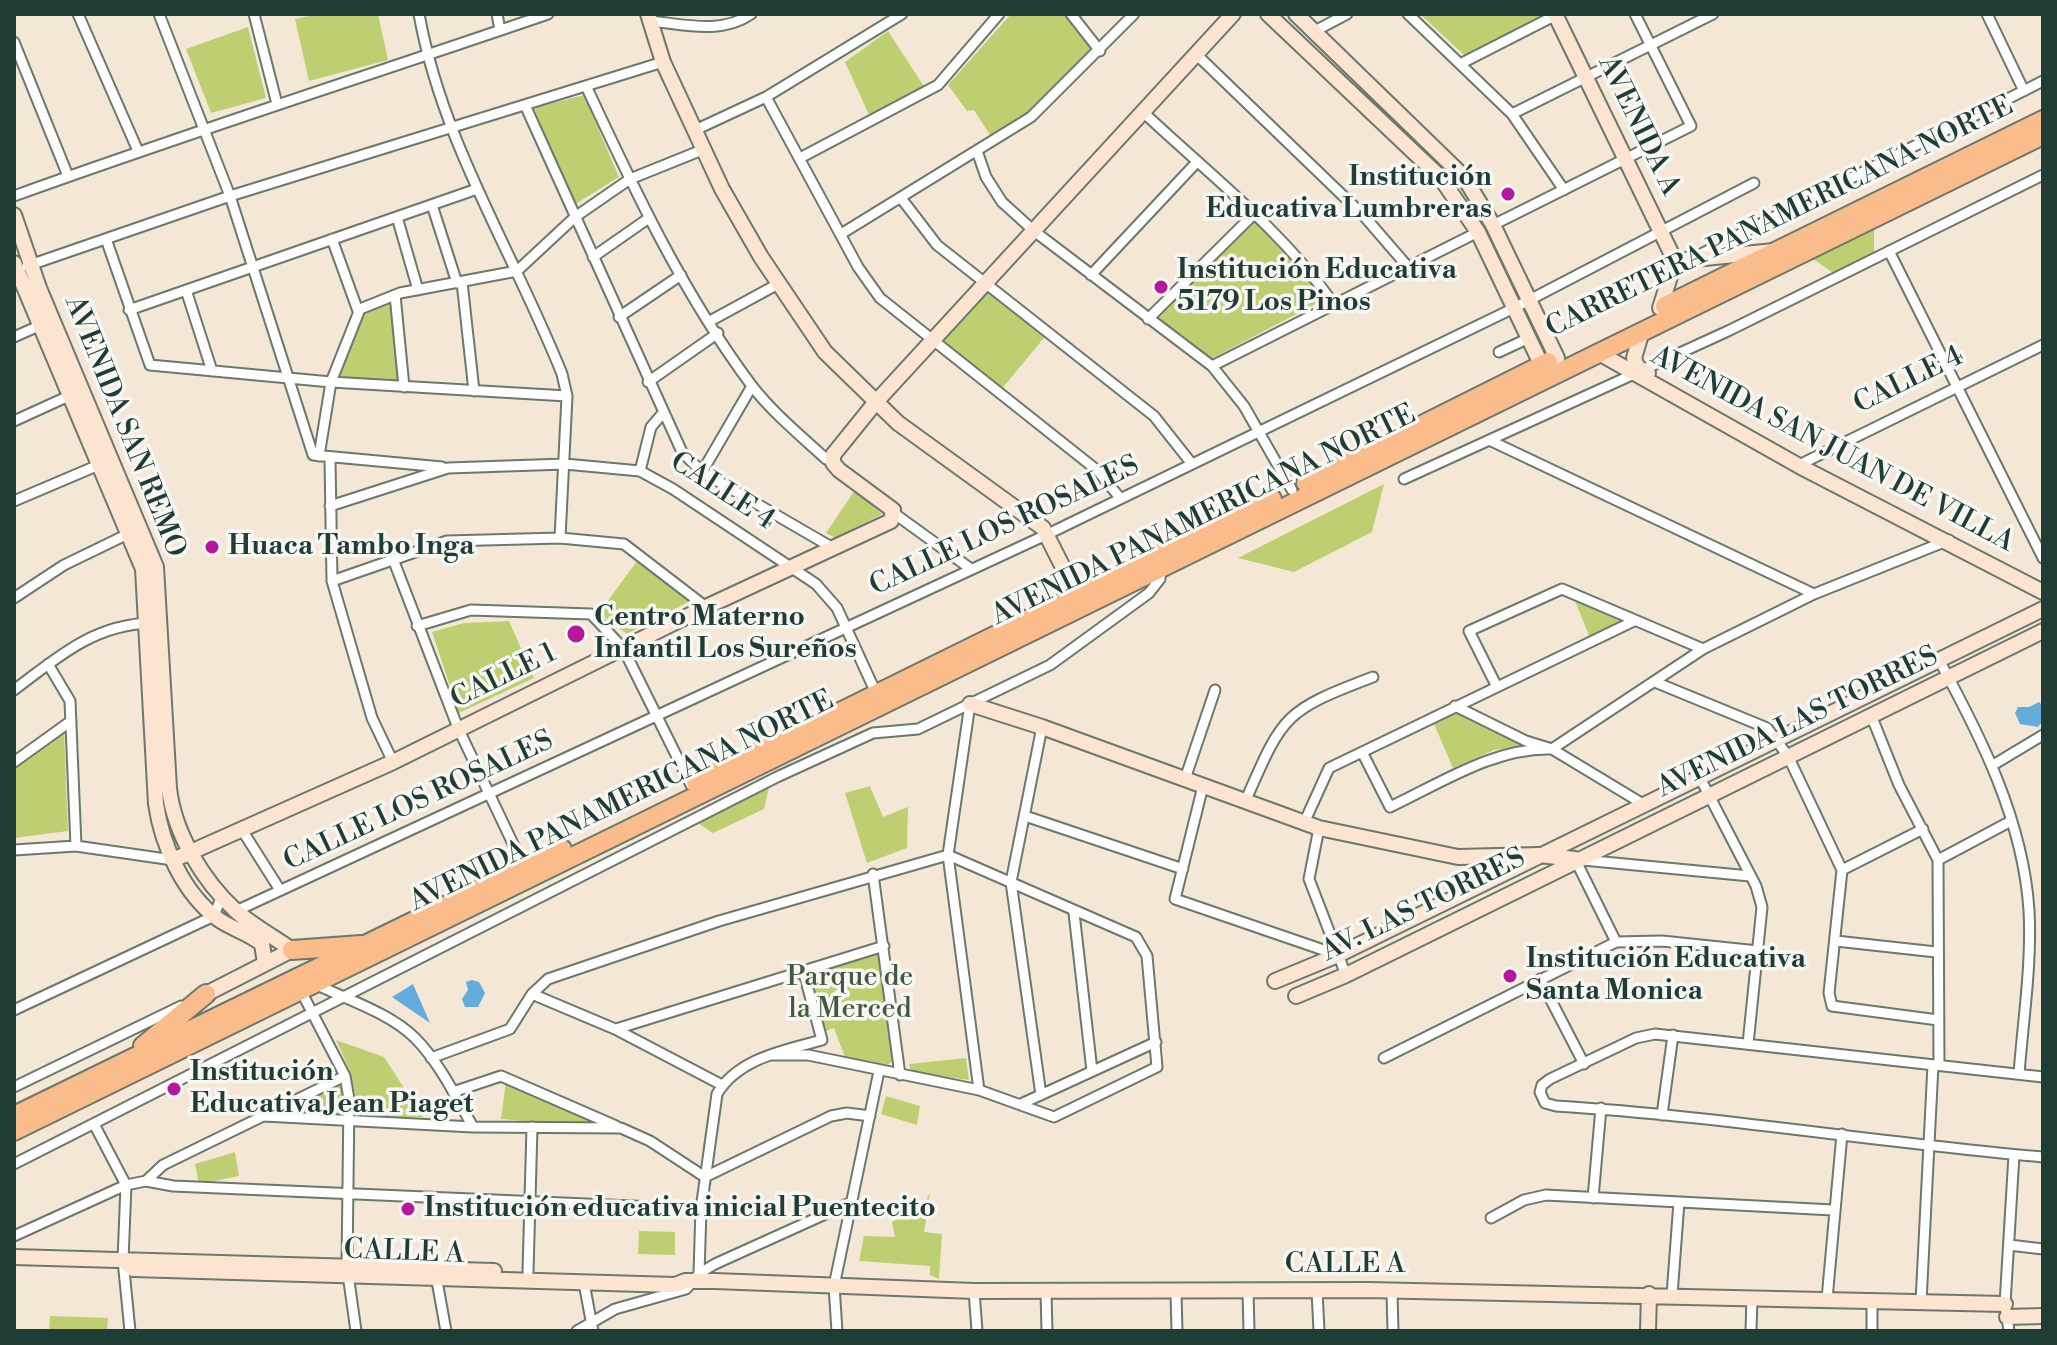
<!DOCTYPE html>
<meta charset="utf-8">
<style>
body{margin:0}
#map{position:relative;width:2057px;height:1345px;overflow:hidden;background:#f5e7d6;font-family:"Libre Bodoni",serif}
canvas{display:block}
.frame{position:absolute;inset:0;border:16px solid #1f3d34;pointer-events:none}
</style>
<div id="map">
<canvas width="2057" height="1345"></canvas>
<div class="frame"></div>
</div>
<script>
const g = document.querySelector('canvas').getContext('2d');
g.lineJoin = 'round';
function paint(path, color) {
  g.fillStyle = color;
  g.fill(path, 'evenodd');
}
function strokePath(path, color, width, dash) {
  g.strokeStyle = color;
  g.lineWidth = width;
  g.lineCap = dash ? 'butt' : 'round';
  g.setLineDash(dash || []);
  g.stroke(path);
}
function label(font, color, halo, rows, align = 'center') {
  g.font = font + ' "Libre Bodoni",serif';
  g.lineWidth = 7;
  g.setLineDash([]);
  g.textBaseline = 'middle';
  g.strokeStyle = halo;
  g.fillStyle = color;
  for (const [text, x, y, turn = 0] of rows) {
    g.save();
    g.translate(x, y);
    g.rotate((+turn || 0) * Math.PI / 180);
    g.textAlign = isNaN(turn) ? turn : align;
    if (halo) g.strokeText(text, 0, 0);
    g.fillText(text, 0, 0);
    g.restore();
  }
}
const green = new Path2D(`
 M319,14H378L388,60L309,81L295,19Z
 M1011,14H1064L1092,49L1026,118L992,138L974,110L967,111L948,85Z
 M1420,14H1545L1464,55Z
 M248,27L266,98L211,113L186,49Z
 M888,31L925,88L870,117L845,62Z
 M584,95L619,177L574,205L534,108Z
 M1254,218L1303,269L1325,299L1209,360L1156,316Z
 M1874,229V255L1836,275L1813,259Z
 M985,284L1048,333L1000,391L933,341Z
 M393,301L400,381L339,378L365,311Z
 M1384,484L1372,532L1294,572L1238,558Z
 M855,490L882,514L835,538L826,533Z
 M637,561L694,599L627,634L599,613Z
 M1575,601L1624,622L1590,638Z
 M509,621L534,678L459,713L432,632L464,623Z
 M1460,712L1524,746L1494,750L1453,768L1434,724Z
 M64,732L68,831L14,838V767Z
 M770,783L764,809L713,833L696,822Z
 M870,786L883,817L908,807L907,848L867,863L845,793Z
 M878,950L893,1060L888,1065L845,1057L834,1028L826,1031L809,972Z
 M336,1040L384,1057L423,1117L360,1118L350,1071Z
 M966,1058L969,1080L911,1072L909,1064Z
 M506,1081L600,1120L599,1127L501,1119Z
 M340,1085L347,1115L344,1117L288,1115V1111Z
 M886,1096L920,1106L917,1125L881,1114Z
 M235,1152L239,1176L199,1184L195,1164Z
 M930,1193L924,1232L942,1234L939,1279L930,1275V1266L859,1261L864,1236L895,1237L892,1222L922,1208Z
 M639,1231L675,1232V1255L638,1254Z
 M50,1316L108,1318L107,1331H49Z`);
const water = new Path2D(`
 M2039,702L2043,706V721L2038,727L2020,724L2015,713L2018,707H2029Z
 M472,980L479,982L485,993L478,1007H465L462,999L468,990L466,982Z
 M413,984L430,1023L392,997Z`);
const street = new Path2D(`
 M78,14L138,151
 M159,14L230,196L313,455L442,467
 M254,14L277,104
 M419,14C442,143 514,253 562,374L567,396L560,538
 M497,14L500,30
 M1071,14L1100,51
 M1408,14L1512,114L1564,190
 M1987,14L2024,91
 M650,21C683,24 721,35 751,14
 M1313,32L1347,14
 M14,42L68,176
 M1196,54L1364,216L1408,267
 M1462,63L1556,15
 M586,86C634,189 683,294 752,386C773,413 801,436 826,459L832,461
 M766,97L858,267L880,298L1098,471L1120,498
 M525,105L682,452L702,472L833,548
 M1143,112C1209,174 1281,229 1333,303
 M1512,114L1713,14
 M693,131L766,97L902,14
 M977,151L986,177L1002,202L1034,231L1212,366L1244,406L1292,490
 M800,158L938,85L999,14
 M14,196C191,132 370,75 548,14
 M901,198L937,245L1154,416L1192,464
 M432,205L457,283
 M397,217L418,290
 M1493,225L1691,126L1635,14
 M841,234L1031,117L1134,14
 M106,239L150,365L331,382L567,396
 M332,239L358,311
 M1889,251L2043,558
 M1699,255L2043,81
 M593,257L649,218
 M27,266L230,196L663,62
 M1091,275L1197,162
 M462,282L474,391
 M186,290L212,371
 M395,295L404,387
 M129,310L477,189
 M619,317L681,275
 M1148,319L1255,213
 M710,321L778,284
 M14,337L41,325
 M1499,352L1529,338
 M1212,366L1478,232
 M648,382L718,333
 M14,421L71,395
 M1489,440L1814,594
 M319,456L331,382L360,309L400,293L517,271L575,217L630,179L702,150
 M330,459L332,581L372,718L393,762
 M1801,467L1805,462L2043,345
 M640,471L651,427L663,413
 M702,472L752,386
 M1404,479L1728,331L2043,175
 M14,501L101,464
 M330,506L448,468L565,464L640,471L673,489L816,584L837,608L876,693
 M895,514L971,569
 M393,559L458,728L524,867
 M332,581L447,541L560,538L624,544L706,607
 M14,598L64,565L130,533
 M417,626L471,610L591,614L623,648L691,785
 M1939,660C1981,737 2023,820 2029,910C2032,964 2023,1020 2019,1074
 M48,664L70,701L76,846
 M1655,682L1767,728L1788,756L1842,870L1829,993L1832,1006L1938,1020
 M1497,687L1469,631L1562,589L1703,649
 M14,690C58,657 93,625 150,623
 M970,704L948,855L979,1090
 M1455,706L1526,741L1552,749L1643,804
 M1871,715L1899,785L1938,860
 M1362,752L1390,807C1441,783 1495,747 1552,749L1703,649L1814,594L1949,540
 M14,762L71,721
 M1993,765L2043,735
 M1699,776L1756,886L1762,907L1748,1044
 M1185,779L1215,690
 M1203,786L1175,899L1338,955
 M1245,802C1283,715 1283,711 1373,677
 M1025,816L1183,869
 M1304,823L1329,768L1634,621
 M1319,828L1309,879L1346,975
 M242,830L280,890
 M14,850L76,846L173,860
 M1575,859L1616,942
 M1583,860L1750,876
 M1842,870L1923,829
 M873,874L900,1075
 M236,911L1048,534L1514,308L1754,183
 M1074,913L1092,1071
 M1836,941L1936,952
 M1540,979L1584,1064
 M315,984C346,999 390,1013 415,1038C439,1062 456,1097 473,1127
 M301,991L345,1076L349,1099L347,1267L356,1331
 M532,994L548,979L719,921L948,855L1136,937L1147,956L1157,1067L1054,1117L979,1090L808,1055H770
 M14,1010L214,916L222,895
 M616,1029L884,946
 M431,1058L510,1029L532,994L615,1029L722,1085
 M1384,1058L1616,942L1662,941L1758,951
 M1939,1065L1938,860L2011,821
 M2043,1077L1655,1034L1636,1038L1550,1079L1542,1085L1540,1092L1545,1103L1556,1106C1719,1116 1880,1143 2043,1157
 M14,1087L181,1006
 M453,1092L501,1076L616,1126
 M1041,1095L1011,882L1042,727
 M1021,1104L1156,1042
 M1662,1115L1673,1035
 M264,1116L473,1127L621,1128L650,1141L705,1177L831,1116L847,1113L870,1116
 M94,1124L126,1185L123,1260L130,1331
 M14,1164L777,777L873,733L918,729L1050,665L1149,593L1160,579L1161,568
 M146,1181L163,1165L345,1076
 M1593,1198L1601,1108
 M1491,1218L1524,1200L1546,1195L1833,1210
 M14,1236L126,1185L146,1181L173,1186L701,1209
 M2009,1245L2043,1249
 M528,1272L532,1127
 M699,1273L701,1209L717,1094C738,1058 786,1050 822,1040L803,970
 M437,1281L446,1331
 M584,1283L593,1331
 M1317,1290L1319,1331
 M974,1291L977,1331
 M1248,1291L1249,1331
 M1046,1292L1047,1331
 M1176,1292L1177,1331
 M1392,1292L1393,1331
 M1672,1295L1679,1202
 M1827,1299L1842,1134
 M1921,1302L1933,1065
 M577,1331L615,1309L686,1289L700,1273L715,1264L852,1202
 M837,1331L834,1286L879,1071
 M1751,1331L1752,1298
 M1872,1331V1300
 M2009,1331L2005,1304L2014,1155`);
const secondary = new Path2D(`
 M648,14L663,62L722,189L761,257L825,352L898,423L1043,528L1077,595
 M1268,14L1440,177L1478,232L1542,366
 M1296,14L1464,177L1493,225L1557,358
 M1555,14L1675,261L1660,308
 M14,215L39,288L156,567L169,788C174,833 203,881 236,911C253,926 274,937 292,950L206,994
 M1675,261L1774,251
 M14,263L143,569L156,804C162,845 183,893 218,919C232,929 249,933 262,944L265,963
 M1642,331L1634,358L1637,367L1648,373
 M1597,352L1801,467L2043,592
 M970,704L1042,727L1319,828L1458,857L1539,855L1575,859
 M173,860L393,762L706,607L891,521L893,510L839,470L833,463V455L875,403L1233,14
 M1275,981L1338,955L2043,609
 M1296,996L1346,975L2043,631
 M14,1257L494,1271
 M123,1260L133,1269L675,1285L685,1281H715L974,1291L1368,1290L2005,1304
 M2007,1317L2043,1316
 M1648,1331L1649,1294`);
const highway = new Path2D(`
 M1665,306L2043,120
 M1306,483L1548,362
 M696,783L1272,499
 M292,950L361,945
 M143,1046L206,994
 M14,1116L562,849
 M14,1131L2043,135`);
const markers = [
 [1508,194,8,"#b5179e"],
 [1161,287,8,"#b5179e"],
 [212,547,8,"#b5179e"],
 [576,634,10,"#b5179e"],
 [1510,976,8,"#b5179e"],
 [174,1089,8,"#b5179e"],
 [408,1209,8,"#b5179e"]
];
const streetNames = [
 ["AVENIDA A",1638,126,64],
 ["CARRETERA PANAMERICANA NORTE",1780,218,-26],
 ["CALLE 4",1909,381,-26],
 ["AVENIDA SAN REMO",124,427,68],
 ["AVENIDA SAN JUAN DE VILLA",1832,450,28],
 ["CALLE 4",722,492,33],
 ["AVENIDA PANAMERICANA NORTE",1204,516,-26],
 ["CALLE LOS ROSALES",1005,527,-25],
 ["CALLE 1",504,677,-26],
 ["AVENIDA LAS TORRES",1798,723,-26],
 ["CALLE LOS ROSALES",419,802,-25],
 ["AVENIDA PANAMERICANA NORTE",622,802,-26],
 ["AV. LAS TORRES",1424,906,-26],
 ["CALLE A",404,1253,2],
 ["CALLE A",1345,1265]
];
const poiNames = [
 ["Institución",1492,178,"right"],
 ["Educativa Lumbreras",1492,210,"right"],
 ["Institución Educativa",1177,271],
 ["5179 Los Pinos",1177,303],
 ["Huaca Tambo Inga",228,547],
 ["Centro Materno",594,618],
 ["Infantil Los Sureños",594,650],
 ["Institución Educativa",1526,960],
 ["Santa Monica",1526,992],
 ["Institución",190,1073],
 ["Educativa Jean Piaget",190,1105],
 ["Institución educativa inicial Puentecito",424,1209]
];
const parkNames = [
 ["Parque de",850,978],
 ["la Merced",850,1010]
];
paint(green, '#becf72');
paint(water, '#65abdb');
strokePath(street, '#6a786d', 13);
strokePath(secondary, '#6a786d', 18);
strokePath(highway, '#6a786d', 22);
strokePath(street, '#fff', 9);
strokePath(secondary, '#fde4d1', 14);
strokePath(highway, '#fabc8b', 18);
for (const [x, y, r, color] of markers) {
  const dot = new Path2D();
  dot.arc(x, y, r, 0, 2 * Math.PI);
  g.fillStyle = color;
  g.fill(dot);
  strokePath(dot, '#f6f6f2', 3);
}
label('28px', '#1f3d34', '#f6f6f2', streetNames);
label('bold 28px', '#1f3d34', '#f6f6f2', poiNames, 'left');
label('28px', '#3f5a40', '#f6f6f2', parkNames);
</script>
